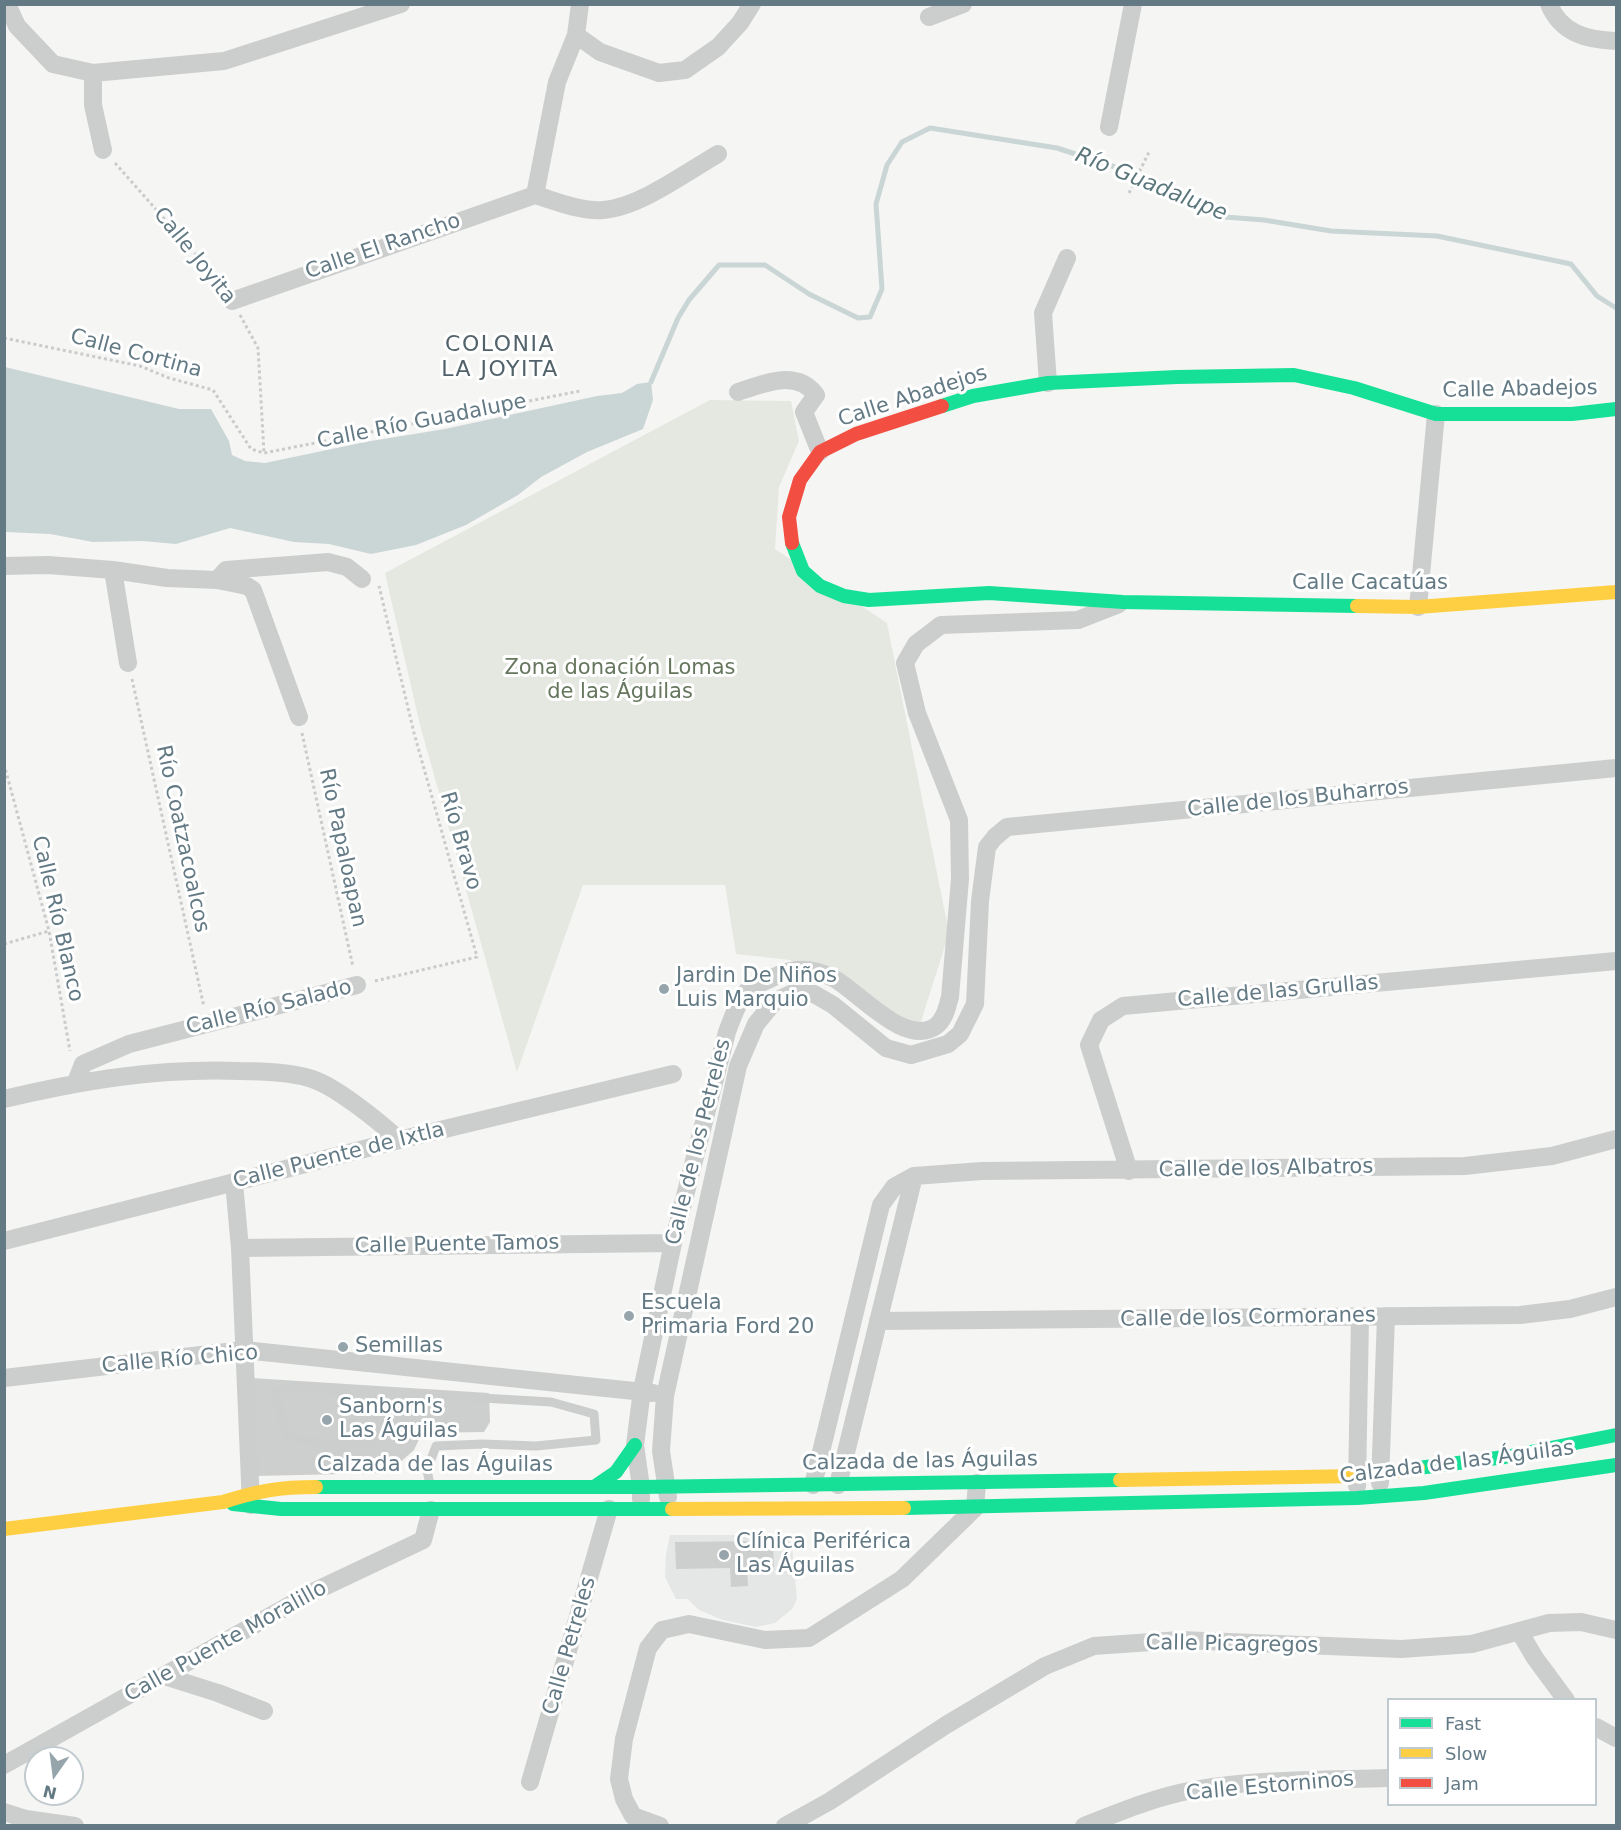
<!DOCTYPE html>
<meta charset="utf-8">
<style>
body{margin:0}
#map{position:relative;width:1621px;height:1830px;overflow:hidden;background:#f5f5f3;font-family:"DejaVu Sans",sans-serif}
canvas{display:block}
.frame{position:absolute;inset:0;border:6px solid #637a85;pointer-events:none}
.legend{position:absolute;left:1387px;top:1698px;width:210px;height:108px;box-sizing:border-box;background:#fff;border:2px solid #c1cace;margin:0;padding:8px 10px;list-style:none;font-size:18px;color:#637a85}
.legend li{display:flex;align-items:center;gap:12px;height:30px}
.legend b{width:30px;border:2px solid #c1cace}
.north{position:absolute;left:24px;top:1746px;width:60px;height:60px;box-sizing:border-box;background:#fff;border:2px solid #c1cace;border-radius:50%;rotate:194deg;font-size:16px;font-weight:700;line-height:24px;text-align:center;color:#637a85}
.north::after{content:'';display:block;margin:auto;width:21px;height:27px;background:#96a5ac;clip-path:polygon(50% 0,100% 100%,50% 72%,0 100%)}
</style>
<div id="map">
<canvas width="1621" height="1830"></canvas>
<div class="frame"></div>
<ul class="legend">
<li><b style="height:8px;background:#16e098"></b>Fast</li>
<li><b style="height:8px;background:#ffcf43"></b>Slow</li>
<li><b style="height:8px;background:#f24e42"></b>Jam</li>
</ul>
<div class="north">N</div>
</div>
<script>
const g = document.querySelector('canvas').getContext('2d');
g.lineJoin = 'round';
function paint(path, color) {
  g.fillStyle = color;
  g.fill(path, 'evenodd');
}
function strokePath(path, color, width, dash) {
  g.strokeStyle = color;
  g.lineWidth = width;
  g.lineCap = dash ? 'butt' : 'round';
  g.setLineDash(dash || []);
  g.stroke(path);
}
function label(font, color, halo, rows, align = 'center') {
  g.font = font + ' "DejaVu Sans",sans-serif';
  g.lineWidth = 6;
  g.setLineDash([]);
  g.textBaseline = 'middle';
  g.strokeStyle = halo;
  g.fillStyle = color;
  for (const [text, x, y, turn = 0] of rows) {
    g.save();
    g.translate(x, y);
    g.rotate((+turn || 0) * Math.PI / 180);
    g.textAlign = isNaN(turn) ? turn : align;
    if (halo) g.strokeText(text, 0, 0);
    g.fillText(text, 0, 0);
    g.restore();
  }
}
const built = new Path2D(`
 M670,1535H791L797,1599L792,1609L775,1623L756,1627L723,1620L699,1610L688,1599H676L665,1577L666,1554Z`);
const green = new Path2D(`
 M710,400L791,401L799,441L779,487L775,549L887,623L949,933L918,1031L790,960L736,954L725,885H583L517,1072L420,725L385,573Z`);
const water = new Path2D(`
 M5,367L179,409H211L229,441L232,455L245,461L265,463L365,442L445,429L597,396L622,393L637,384L651,382L653,400L643,429L587,452L541,477L518,495L466,525L416,545L371,554L329,544L294,542L230,528L176,544L143,541L93,542L50,534L5,532Z`);
const stream = new Path2D(`
 M651,382L678,318L689,300L719,265H765L809,294L858,318L870,317L882,289L876,204L887,165L902,142L930,128L1057,148L1124,170L1172,197L1205,212L1225,217L1264,220L1331,231L1437,236L1571,264L1597,296L1616,308`);
const building = new Path2D(`
 M252,1378L489,1393L490,1422L484,1432L422,1433L414,1450L388,1473L255,1476Z
 M773,1541L774,1568H747L748,1586L731,1587L730,1568L676,1569L675,1542Z`);
const path = new Path2D(`
 M115,163L214,275L222,287
 M1129,193L1150,150
 M240,315L258,348L264,453
 M4,338L140,366L169,378L213,390L251,449L264,453L580,391
 M132,679L204,1007
 M302,733L353,967
 M4,764L49,931L70,1051
 M4,944L49,931
 M375,981L477,957L414,733L379,586`);
const lane = new Path2D(`
 M377,1393L379,1434L376,1442L336,1447L287,1436L275,1392L293,1387L551,1402L594,1414L596,1440L536,1446L482,1444L436,1446L427,1470L430,1485`);
const street = new Path2D(`
 M7,4L17,26L53,64L93,73L224,61L401,4
 M580,4L576,35L557,82L535,195C556,201 581,212 603,210C640,207 685,173 718,154
 M1549,4C1561,34 1588,40 1616,41
 M929,17L963,4
 M576,35L600,52L659,73L685,70L718,47L740,23L752,4
 M93,73V105L103,150
 M1109,127L1133,4
 M232,301L535,195
 M1048,383L1043,313L1067,258
 M738,392C764,383 797,369 816,395L804,412L820,452
 M4,566L48,565L113,570L167,578L217,580L226,570L328,562L347,567L362,579
 M113,570L128,663
 M217,580L247,586L253,590L299,717
 M1418,607L1436,414
 M76,1082L83,1064L129,1044L357,985
 M4,1099C85,1080 157,1068 240,1071C262,1071 287,1072 309,1078C333,1084 380,1122 399,1140
 M1129,1171L1089,1045L1101,1020L1123,1006L1616,961
 M234,1183L240,1248L251,1505
 M4,1241L399,1140L673,1074
 M240,1248L673,1243
 M878,1321L1520,1315L1570,1309L1616,1297
 M4,1378L244,1350L653,1393
 M1380,1483L1386,1316
 M813,1485L881,1205L894,1187L914,1176L982,1171L1465,1166L1552,1156L1616,1139
 M838,1485L914,1176
 M1357,1486L1360,1317
 M668,1497L661,1451L665,1396L738,1066L756,1024L774,1002L793,993L814,994L833,1005L886,1048L911,1055L948,1044L960,1034L975,1004L980,901L987,847L995,837L1007,827L1616,768
 M641,1499V1487L635,1445L642,1390L673,1243L727,1032C731,1021 739,999 747,991C753,985 765,982 772,978C793,967 811,967 833,978C858,991 905,1048 936,1026C945,1019 947,1007 950,997L960,879L959,820L917,713L905,663L916,644L941,625L1078,620L1119,604
 M1519,1631L1535,1658L1566,1700
 M164,1676L218,1693L264,1711
 M1596,1727L1616,1738
 M4,1765L313,1592L423,1540L431,1510
 M530,1782L609,1509
 M4,1812L26,1819L75,1826
 M660,1826L633,1816L624,1799L619,1779L624,1739L648,1648L662,1630L689,1624L765,1640L809,1638L902,1579L975,1508L977,1483
 M785,1826L830,1801L946,1725L1045,1666L1094,1646L1180,1640L1401,1649L1472,1644L1549,1623L1581,1622L1616,1630
 M1084,1826C1119,1812 1155,1797 1193,1790C1257,1779 1323,1780 1388,1778`);
const fast = new Path2D(`
 M942,406L973,396L1048,383L1177,377L1294,375L1354,388L1436,414H1572L1616,409
 M792,543L803,571L820,586L844,596L869,600L989,593L1123,602L1357,606
 M1418,1468L1505,1457L1616,1435
 M316,1487H641L1120,1480
 M594,1487L616,1472L635,1445
 M233,1504L281,1509H672
 M904,1508L1357,1498L1424,1493L1616,1465`);
const slow = new Path2D(`
 M1357,606L1418,607L1616,592
 M1120,1480L1358,1476L1418,1468
 M672,1509L904,1508
 M4,1529L223,1502C257,1491 280,1487 316,1487`);
const jam = new Path2D(`
 M792,543L789,517L800,480L820,452L856,434L942,406`);
const markers = [
 [664,989,6,"#96a5ac"],
 [629,1316,6,"#96a5ac"],
 [343,1347,6,"#96a5ac"],
 [327,1420,6,"#96a5ac"],
 [724,1555,6,"#96a5ac"]
];
const streetNames = [
 ["Calle El Rancho",383,247,-19],
 ["Calle Joyita",194,256,51],
 ["Calle Cortina",136,354,15],
 ["Calle Abadejos",1520,390,-1],
 ["Calle Abadejos",913,397,-18],
 ["Calle Río Guadalupe",422,422,-11],
 ["Calle Cacatúas",1370,584],
 ["Calle de los Buharros",1298,799,-6],
 ["Río Coatzacoalcos",182,839,78],
 ["Río Bravo",460,841,74],
 ["Río Papaloapan",342,848,78],
 ["Calle Río Blanco",57,919,77],
 ["Calle de las Grullas",1278,992,-5],
 ["Calle Río Salado",269,1008,-14],
 ["Calle de los Petreles",699,1142,-76],
 ["Calle Puente de Ixtla",339,1156,-14],
 ["Calle de los Albatros",1266,1169,-1],
 ["Calle Puente Tamos",457,1245,-1],
 ["Calle de los Cormoranes",1248,1318,-1],
 ["Calle Río Chico",180,1360,-5],
 ["Calzada de las Águilas",920,1462,-1],
 ["Calzada de las Águilas",1457,1463,-7],
 ["Calzada de las Águilas",435,1466],
 ["Calle Puente Moralillo",226,1642,-29],
 ["Calle Picagregos",1232,1645,1],
 ["Calle Petreles",570,1646,-74],
 ["Calle Estorninos",1270,1787,-5]
];
const parkNames = [
 ["Zona donación Lomas",620,669],
 ["de las Águilas",620,693]
];
const poiNames = [
 ["Jardin De Niños",676,977],
 ["Luis Marquio",676,1001],
 ["Escuela",641,1304],
 ["Primaria Ford 20",641,1328],
 ["Semillas",355,1347],
 ["Sanborn's",339,1408],
 ["Las Águilas",339,1432],
 ["Clínica Periférica",736,1543],
 ["Las Águilas",736,1567]
];
const waterNames = [
 ["Río Guadalupe",1151,185,22]
];
const neighbourhoodNames = [
 ["COLONIA",500,345],
 ["LA JOYITA",500,370]
];
paint(built, '#e5e6e6');
paint(green, '#e5e8e1');
paint(water, '#cad5d6');
strokePath(stream, '#cad5d6', 5);
paint(building, '#cdcfcf');
strokePath(path, '#cacbcc', 3, [3, 3]);
strokePath(lane, '#cccece', 9);
strokePath(street, '#cccece', 18);
strokePath(fast, '#16e098', 14);
strokePath(slow, '#ffcf43', 14);
strokePath(jam, '#f24e42', 14);
for (const [x, y, r, color] of markers) {
  const dot = new Path2D();
  dot.arc(x, y, r, 0, 2 * Math.PI);
  g.fillStyle = color;
  g.fill(dot);
  strokePath(dot, '#fff', 2);
}
label('21px', '#637a85', '#fff', streetNames);
label('21px', '#66775e', '#fff', parkNames);
label('21px', '#637a85', '#fff', poiNames, 'left');
label('italic 22px', '#5a767b', '#fff', waterNames);
g.letterSpacing = '1.5px';
label('22px', '#52626a', '#fff', neighbourhoodNames);
g.letterSpacing = '0px';
</script>
